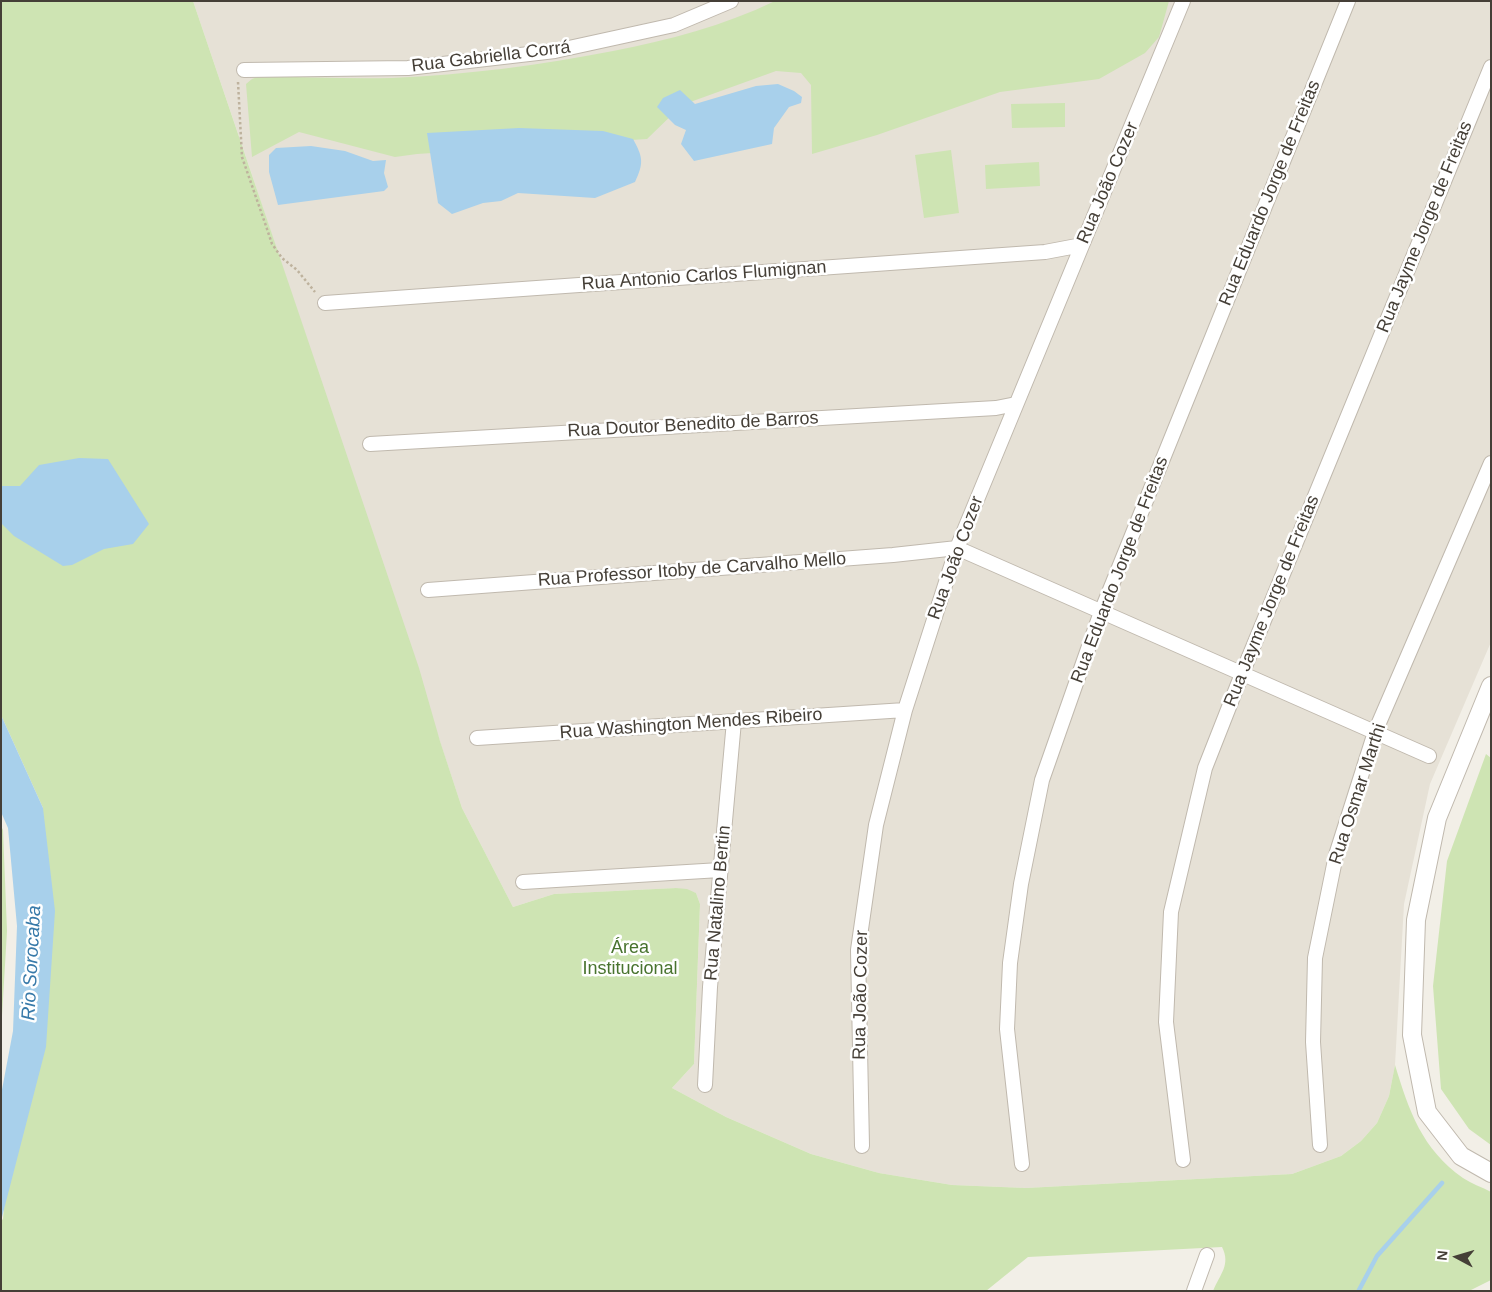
<!DOCTYPE html>
<meta charset="utf-8">
<style>
body{margin:0}
#map{position:relative;width:1492px;height:1292px;overflow:hidden;background:#f2efe7;font-family:Helvetica,sans-serif}
canvas{display:block}
.frame{position:absolute;inset:0;border:2px solid #453f37;pointer-events:none}
.north{position:absolute;left:1432px;top:1232px;width:50px;height:50px;-webkit-text-stroke:4px #fff;paint-order:stroke;rotate:276deg;font-size:14px;font-weight:700;line-height:20px;text-align:center;color:#453f37}
.north::after{content:'';display:block;margin:auto;width:18px;height:22px;background:#453f37;clip-path:polygon(50% 0,100% 100%,50% 72%,0 100%)}
</style>
<div id="map">
<canvas width="1492" height="1292"></canvas>
<div class="frame"></div>
<div class="north">N</div>
</div>
<script>
const g = document.querySelector('canvas').getContext('2d');
g.lineJoin = 'round';
function paint(path, color) {
  g.fillStyle = color;
  g.fill(path, 'evenodd');
}
function strokePath(path, color, width, dash) {
  g.strokeStyle = color;
  g.lineWidth = width;
  g.lineCap = dash ? 'butt' : 'round';
  g.setLineDash(dash || []);
  g.stroke(path);
}
function label(font, color, halo, rows, align = 'center') {
  g.font = font + ' Helvetica,sans-serif';
  g.lineWidth = 5;
  g.setLineDash([]);
  g.textBaseline = 'middle';
  g.strokeStyle = halo;
  g.fillStyle = color;
  for (const [text, x, y, turn = 0] of rows) {
    g.save();
    g.translate(x, y);
    g.rotate((+turn || 0) * Math.PI / 180);
    g.textAlign = isNaN(turn) ? turn : align;
    if (halo) g.strokeText(text, 0, 0);
    g.fillText(text, 0, 0);
    g.restore();
  }
}
const residential = new Path2D(`
 M193,1H1491V642L1430,784L1404,904L1395,1065L1389,1096L1377,1123L1361,1141L1341,1156L1292,1174L1026,1188L952,1185L879,1173L811,1154L726,1117L672,1088L694,1064L700,904L696,893L676,888L554,894L513,907L462,808L251,172Z`);
const green = new Path2D(`
 M1,1H193L419,668L440,741L462,808L513,907L554,894L676,888L687,889L696,893L700,904L694,1064L672,1088L726,1117L811,1154L879,1173L952,1185L1026,1188L1292,1174L1341,1156L1361,1141L1377,1123L1389,1096L1395,1065C1409,1111 1422,1149 1463,1178C1472,1184 1482,1187 1491,1192V1280L1469,1291H1213C1220,1274 1231,1265 1222,1247L1028,1257L986,1291H1V1221L3,1219L43,808L1,715Z
 M775,1H1169L1159,37L1145,53L1099,79L1000,92L877,135L812,154L811,85L801,73L776,71L682,105L647,139L417,154L395,157L299,132L252,157L246,84L252,79L260,76C304,77 348,79 392,78C466,75 541,65 613,51C669,40 723,26 775,1Z
 M1065,103V127L1012,128L1011,104Z
 M951,150L959,213L924,218L915,155Z
 M1039,162L1040,186L986,189L985,165Z
 M1486,754L1491,758V1145L1469,1129L1441,1089L1433,986L1447,861Z
 M1,826L3,830L7,931L1,1033Z`);
const water = new Path2D(`
 M778,84L794,91L802,97L801,103L789,107L774,128L772,144L694,161L681,144L686,130L675,125L657,107L663,98L680,90L695,104L756,86Z
 M519,128L603,131L633,139C643,157 644,163 635,182L595,198L518,193L501,201L483,203L452,214L438,203L427,133Z
 M311,146L345,151L373,161L386,160L384,173L388,187L384,191L278,205L269,172V155L276,148Z
 M79,458L108,459L149,524L133,544L104,549L72,565L63,566L14,536L1,523V486H20L39,465Z
 M1,715L43,808L55,911L46,1047L1,1221V1095L13,1031L17,926L8,828L1,812Z`);
const stream = new Path2D(`
 M1359,1290L1377,1256L1442,1183`);
const path = new Path2D(`
 M238,82L242,157L266,226L272,244L282,258L297,270L315,292`);
const minor = new Path2D(`
 M244,70L408,68L555,51L674,25L731,1
 M325,303L1045,252L1082,245
 M370,444L996,408L1016,404
 M428,590L893,555L957,548L1429,756
 M477,738L905,710
 M523,882L720,870
 M705,1085L710,987L734,721
 M1320,1145L1313,1042L1315,958L1336,855L1375,732L1491,463
 M862,1146L858,950L876,825L905,710L957,548L1183,1
 M1183,1160L1166,1022L1171,912L1205,768L1242,674L1491,67
 M1022,1164L1007,1029L1010,963L1021,884L1042,780L1101,612L1348,1
 M1194,1291L1207,1255`);
const tertiary = new Path2D(`
 M1491,686L1437,818L1416,920L1412,1035L1427,1112L1461,1156L1491,1173`);
const streetNames = [
 ["Rua Gabriella Corrá",491,57,-7],
 ["Rua João Cozer",1108,183,-67],
 ["Rua Eduardo Jorge de Freitas",1270,193,-68],
 ["Rua Jayme Jorge de Freitas",1425,227,-68],
 ["Rua Antonio Carlos Flumignan",704,276,-4],
 ["Rua Doutor Benedito de Barros",693,425,-3],
 ["Rua João Cozer",956,558,-70],
 ["Rua Professor Itoby de Carvalho Mello",692,570,-4],
 ["Rua Eduardo Jorge de Freitas",1120,570,-69],
 ["Rua Jayme Jorge de Freitas",1272,601,-68],
 ["Rua Washington Mendes Ribeiro",691,724,-4],
 ["Rua Osmar Marthi",1358,794,-72],
 ["Rua Natalino Bertin",718,903,-85],
 ["Rua João Cozer",861,995,-89]
];
const parkNames = [
 ["Área",630,948],
 ["Institucional",630,969]
];
const waterNames = [
 ["Rio Sorocaba",32,963,-87]
];
paint(residential, '#e6e1d6');
paint(green, '#cee4b3');
paint(water, '#a8d0eb');
strokePath(stream, '#a8d0eb', 4.5);
strokePath(minor, '#c0b9ae', 16);
strokePath(tertiary, '#c0b9ae', 20);
strokePath(path, '#beb29d', 2.5, [2.5, 2.5]);
strokePath(minor, '#fff', 14);
strokePath(tertiary, '#fff', 18);
label('18px', '#453f37', '#fff', streetNames);
label('18px', '#48732e', '#fff', parkNames);
label('italic 19px', '#387aa9', '#fff', waterNames);
</script>
